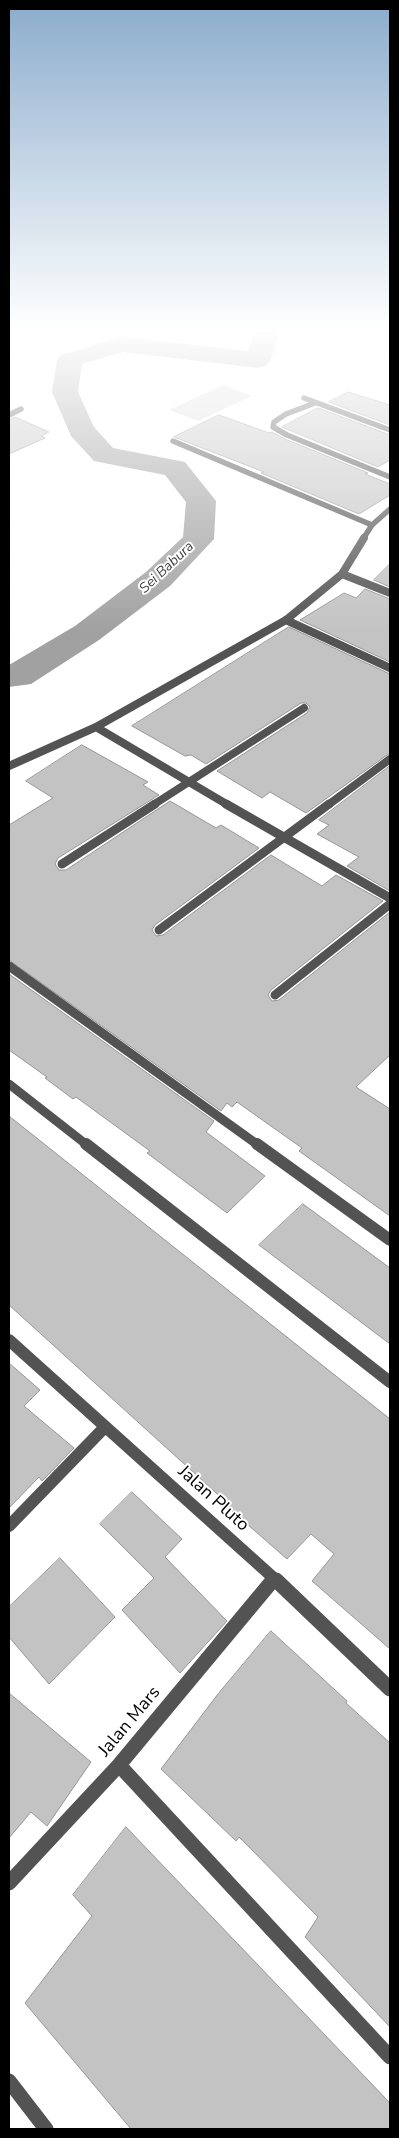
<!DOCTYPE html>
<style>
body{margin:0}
#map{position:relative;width:399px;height:2138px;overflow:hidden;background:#fff;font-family:"Nunito Sans",sans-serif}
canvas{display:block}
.frame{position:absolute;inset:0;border:10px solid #000;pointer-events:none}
</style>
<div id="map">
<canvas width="399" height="2138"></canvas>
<div class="frame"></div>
</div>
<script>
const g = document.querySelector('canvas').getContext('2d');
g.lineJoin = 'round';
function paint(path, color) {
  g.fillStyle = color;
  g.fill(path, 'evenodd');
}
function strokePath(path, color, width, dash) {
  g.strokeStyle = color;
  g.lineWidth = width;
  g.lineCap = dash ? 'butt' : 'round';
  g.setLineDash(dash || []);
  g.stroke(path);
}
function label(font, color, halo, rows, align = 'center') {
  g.font = font + ' "Nunito Sans",sans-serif';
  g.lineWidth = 4;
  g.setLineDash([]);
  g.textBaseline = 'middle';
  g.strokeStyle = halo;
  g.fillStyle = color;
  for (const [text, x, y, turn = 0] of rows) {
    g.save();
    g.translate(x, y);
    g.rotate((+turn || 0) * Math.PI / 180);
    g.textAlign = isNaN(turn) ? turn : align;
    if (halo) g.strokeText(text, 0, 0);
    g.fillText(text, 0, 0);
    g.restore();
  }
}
const green = new Path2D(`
 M223,385L252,396L198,421L169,410Z`);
const river = new Path2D(`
 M255,331H279L271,360L267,365L258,368L123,352L82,364L78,392L94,427L113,448L185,462L216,501L214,539L170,586L99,640L31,684L9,687V665L75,626L146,572L183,537L186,502L165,475L94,461L71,436L52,392L57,360L61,355L122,337L248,351Z`);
const building = new Path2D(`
 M348,392L390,405V425L329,402Z
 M318,408L390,435V460L378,467L282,427Z
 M219,415L269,433L272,432L285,439L368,473L365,474L390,484V495L359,514L261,473L264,472L174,437Z
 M15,417L49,432L41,436L45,438L9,454V420Z
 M390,564V587L374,580Z
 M365,589L390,599V662L300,620L344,593L356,598Z
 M289,627L390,674V753L306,813L270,792L262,798L217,771L307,713L310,707L306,703H301L206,764L191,755L185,756L132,726Z
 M82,745L148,782L143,785L159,795L58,858L55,864L59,870H66L170,801L216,828L221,825L259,848L155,925L152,930L156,936L163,935L271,855L322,886L336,875L383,901L271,990L268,995L272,1001L279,1000L390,912V1055L356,1087L390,1109V1216L299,1151L302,1148L237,1102L232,1107L227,1103L221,1111L9,960V825L53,798L26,781Z
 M390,766V891L347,866L359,857L317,834L329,825L319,820Z
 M9,974L214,1121L206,1132L265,1176L227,1213L147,1153L150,1151L76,1097L73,1099L45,1078L47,1077L9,1050Z
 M9,1116L390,1419V1649L312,1581L334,1554L311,1534L287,1559L223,1503L225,1501L9,1305Z
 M303,1204L390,1268V1344L259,1245Z
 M9,1363L40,1390L24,1406L74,1448L42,1481L39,1477L9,1508Z
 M132,1492L182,1539L165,1557L227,1621L180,1673L122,1610L154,1578L100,1524Z
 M60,1558L115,1617L49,1684L9,1637V1607Z
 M271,1631L347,1701L346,1703L390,1743V2027L305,1937L318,1917L239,1837L236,1841L161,1769L218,1694Z
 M9,1693L91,1762L47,1826L31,1812L9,1838Z
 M126,1827L390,2103V2129H131L25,2003L92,1916L73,1895Z`);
const minorFar4 = new Path2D(`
 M304,398L390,430
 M315,403L286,414L274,422L273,427L287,435L390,477
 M9,415L21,409
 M173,441L372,525
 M363,539L372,525L390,509`);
const minorFar3 = new Path2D(`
 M342,574L390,593
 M286,620L390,668
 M96,727L228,805
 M9,766L96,727L286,620L342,574L364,538
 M153,805L304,708
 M328,805L390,759`);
const minorFar2 = new Path2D(`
 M226,804L390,898
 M62,864L155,804
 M159,930L329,804
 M9,966L258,1145
 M275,995L390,904
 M9,1084L87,1145`);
const minorFar1 = new Path2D(`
 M86,1144L390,1382
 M257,1144L390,1240
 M9,1340L277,1581
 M9,1526L104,1428
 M272,1581L274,1578`);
const minor = new Path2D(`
 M276,1580L390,1689
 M119,1765L390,2057
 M9,1883L119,1765L273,1580
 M9,2081L46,2129`);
const farWaternames = [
 ["Sei Babura",167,568,-43]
];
const nearStreetnames = [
 ["Jalan Pluto",213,1499,42],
 ["Jalan Mars",130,1722,-50]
];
paint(green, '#dadada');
paint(river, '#a1a1a1');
paint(building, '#c3c3c3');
strokePath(building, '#979797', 1);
strokePath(minorFar4, '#535353', 5.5);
strokePath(minorFar3, '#535353', 8);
strokePath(minorFar2, '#535353', 9);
strokePath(minorFar1, '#535353', 12);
strokePath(minor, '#535353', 15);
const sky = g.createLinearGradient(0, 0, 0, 631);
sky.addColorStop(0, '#8baccc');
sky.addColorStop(0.52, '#fff');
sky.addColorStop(1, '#ffffff00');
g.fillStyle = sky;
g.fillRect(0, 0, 399, 631);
label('italic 14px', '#424242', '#fff', farWaternames);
label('18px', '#000', '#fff', nearStreetnames);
</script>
